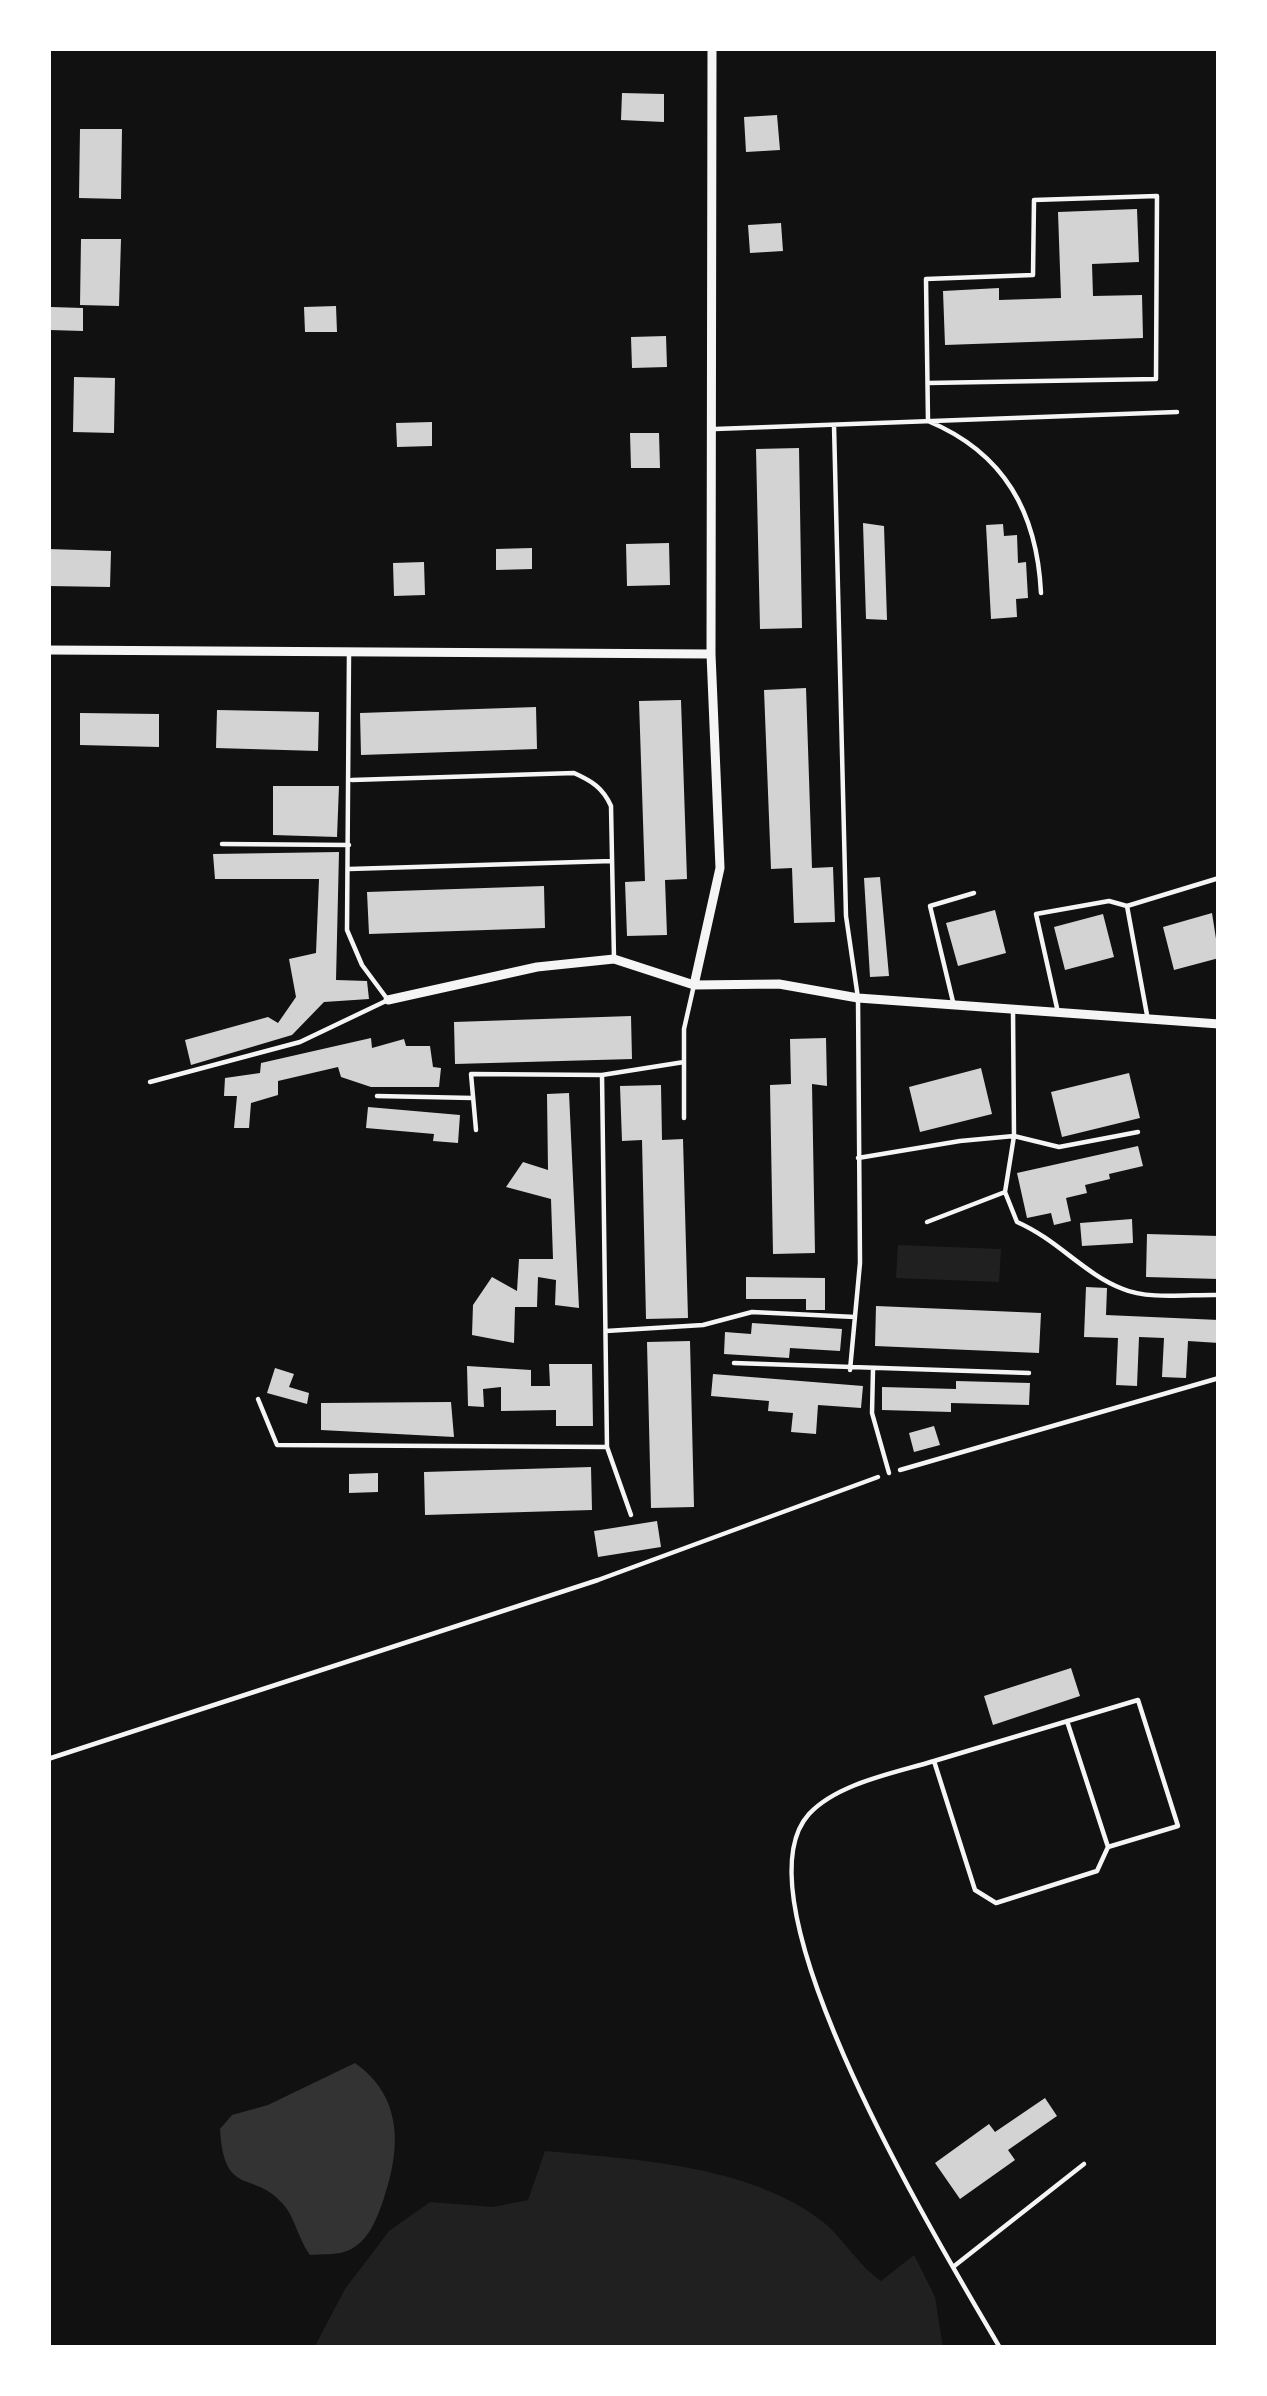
<!DOCTYPE html>
<style>
body{margin:0}
#map{position:relative;width:1267px;height:2396px;overflow:hidden;background:#111;font-family:"Roboto Condensed",sans-serif}
canvas{display:block}
.frame{position:absolute;inset:0;border:51px solid #fff;pointer-events:none}
</style>
<div id="map">
<canvas width="1267" height="2396"></canvas>
<div class="frame"></div>
</div>
<script>
const g = document.querySelector('canvas').getContext('2d');
g.lineJoin = 'round';
function paint(path, color) {
  g.fillStyle = color;
  g.fill(path, 'evenodd');
}
function strokePath(path, color, width, dash) {
  g.strokeStyle = color;
  g.lineWidth = width;
  g.lineCap = dash ? 'butt' : 'round';
  g.setLineDash(dash || []);
  g.stroke(path);
}
const green = new Path2D(`
 M898,1245L1001,1249L999,1282L896,1278Z
 M545,2151C632,2159 750,2165 822,2221C844,2239 857,2264 881,2281L914,2255L935,2297L943,2348H314L345,2289L389,2231L430,2202L493,2207L528,2200Z`);
const water = new Path2D(`
 M355,2063C403,2097 401,2148 384,2198C377,2218 369,2242 347,2251C337,2255 321,2254 310,2255C298,2239 295,2217 283,2204C253,2169 224,2199 220,2129L232,2115L268,2105Z`);
const building = new Path2D(`
 M622,93L664,94V122L621,120Z
 M777,115L780,150L746,152L744,117Z
 M80,129H122L121,199L79,198Z
 M1137,209L1139,262L1092,264L1093,296L1142,295L1143,338L945,345L943,291L999,288V300L1061,298L1058,212Z
 M781,223L783,251L750,253L748,225Z
 M81,239H121L119,306L80,305Z
 M336,306L337,332H305L304,307Z
 M51,307L83,308V331L50,330Z
 M666,336L667,367L632,368L631,337Z
 M74,377L115,378L114,433L73,432Z
 M432,422V446L397,447L396,423Z
 M630,433H659L660,468H631Z
 M799,448L802,628L760,629L756,449Z
 M863,523L884,526L887,620L866,619Z
 M1003,524L1004,536L1017,535L1018,563L1026,562L1028,598L1016,599L1017,617L991,619L986,525Z
 M669,543L670,585L627,586L626,544Z
 M532,548V569L496,570V549Z
 M48,549L111,551L110,587L48,586Z
 M424,562L425,595L394,596L393,563Z
 M806,688L812,868L833,867L835,922L794,923L792,868L771,869L764,690Z
 M681,700L687,879L665,880L667,935L627,936L625,882L645,881L639,701Z
 M536,707L537,749L361,755L360,713Z
 M217,710L319,712L318,751L216,748Z
 M80,713L159,714V747L80,745Z
 M273,786H339L337,837L273,835Z
 M339,852L336,980L367,981L369,999L324,1002L292,1035L191,1065L185,1040L268,1017L278,1023L296,997L289,959L316,953L319,879H215L213,854Z
 M880,877L889,976L870,977L864,878Z
 M544,886L545,928L369,934L367,892Z
 M995,910L1006,953L958,966L946,923Z
 M1212,913L1219,958L1174,970L1163,927Z
 M1103,914L1114,957L1065,970L1054,927Z
 M631,1016L632,1059L455,1064L454,1022Z
 M371,1038L372,1048L404,1039L406,1046H430L433,1067L441,1068L439,1087H371L341,1077L338,1067L278,1081V1095L251,1103L249,1128H234L237,1096H224L225,1078L260,1073L261,1063Z
 M826,1038L827,1086L812,1084L815,1253L773,1254L770,1085L791,1084L790,1039Z
 M981,1068L992,1114L920,1132L909,1087Z
 M1129,1073L1140,1118L1062,1137L1051,1092Z
 M661,1085L662,1140L683,1139L688,1318L646,1319L642,1140L622,1141L620,1086Z
 M569,1093L579,1308L555,1305L556,1280L538,1277L537,1307H515L514,1343L472,1335L473,1305L492,1277L517,1291L519,1259H553L551,1199L506,1187L523,1162L548,1170L547,1094Z
 M368,1107L460,1115L458,1143L433,1141L434,1134L366,1128Z
 M1138,1146L1143,1166L1109,1174L1110,1179L1085,1185L1087,1193L1066,1198L1071,1221L1054,1225L1051,1213L1027,1218L1017,1173Z
 M1132,1219L1133,1243L1082,1246L1080,1223Z
 M1147,1234L1219,1236V1279L1146,1277Z
 M746,1277L825,1278V1310H806V1299H746Z
 M1086,1287L1107,1288L1106,1315L1219,1320V1343L1188,1341L1186,1378L1162,1377L1164,1338L1139,1337L1137,1386L1116,1385L1118,1338L1084,1337Z
 M876,1306L1041,1313L1039,1353L875,1346Z
 M752,1323L842,1329L840,1351L790,1348L789,1358L724,1354L725,1332L751,1334Z
 M690,1341L694,1507L651,1508L647,1342Z
 M549,1364H592L593,1426H556V1410L501,1411V1387L483,1389L484,1407L468,1406L467,1366L531,1370V1386H550Z
 M275,1368L294,1374L289,1387L309,1393L307,1404L267,1393Z
 M713,1374L863,1386L861,1408L818,1405L816,1434L791,1432L793,1413L768,1411L769,1401L711,1396Z
 M956,1381L1030,1383L1029,1405L951,1403V1412L882,1410V1387L956,1389Z
 M451,1402L454,1437L321,1430V1403Z
 M934,1426L940,1445L914,1452L909,1433Z
 M591,1467L592,1510L425,1515L424,1472Z
 M378,1473V1492L349,1493V1474Z
 M657,1521L661,1547L598,1557L594,1531Z
 M1071,1668L1080,1696L993,1725L984,1696Z
 M1045,2098L1057,2116L1008,2150L1015,2160L960,2199L935,2163L989,2124L995,2132Z`);
const path = new Path2D(`
 M900,1470L1219,1378
 M48,1759L598,1580L878,1477`);
const service = new Path2D(`
 M928,383L1156,379L1157,196L1034,200L1033,275L926,279L928,421C1005,453 1037,513 1041,593
 M834,425L846,916L858,998L860,1263L850,1370
 M715,429L1177,412
 M352,780L574,773C592,781 603,788 611,806L614,959
 M222,844L349,845
 M349,869L612,861
 M954,1006L930,906L974,893
 M1057,1008L1036,914L1109,901L1127,906
 M1013,1010L1014,1136L1005,1192L1017,1222C1058,1240 1084,1274 1123,1289C1148,1300 1191,1294 1219,1295
 M1147,1015L1127,906L1219,878
 M602,1075L607,1447L631,1515
 M150,1082L300,1042L388,1000L362,965L347,930L349,653
 M377,1096L473,1098
 M684,1118V1029L694,985
 M476,1130L471,1074L602,1075L684,1062
 M858,1158L960,1141L1014,1136L1059,1147L1138,1132
 M927,1222L1005,1192
 M606,1331L703,1325L752,1312L855,1317
 M734,1363L1029,1373
 M873,1370L872,1413L889,1473
 M258,1399L277,1445L607,1447
 M1067,1721L1108,1847
 M934,1761L975,1890L996,1903L1097,1871L1108,1847L1178,1826L1138,1700L934,1761C895,1773 838,1783 809,1814C729,1902 948,2258 1000,2348
 M953,2267L1084,2164`);
const minor = new Path2D(`
 M48,650L711,654
 M694,985L720,868L711,654L712,48
 M388,1000L537,967L614,959L694,985L779,984L858,998L1219,1024`);
paint(green, '#202020');
paint(water, '#333');
paint(building, '#d3d3d3');
strokePath(path, '#f5f5f5', 4.5);
strokePath(service, '#f5f5f5', 4.5);
strokePath(minor, '#f5f5f5', 9);
</script>
